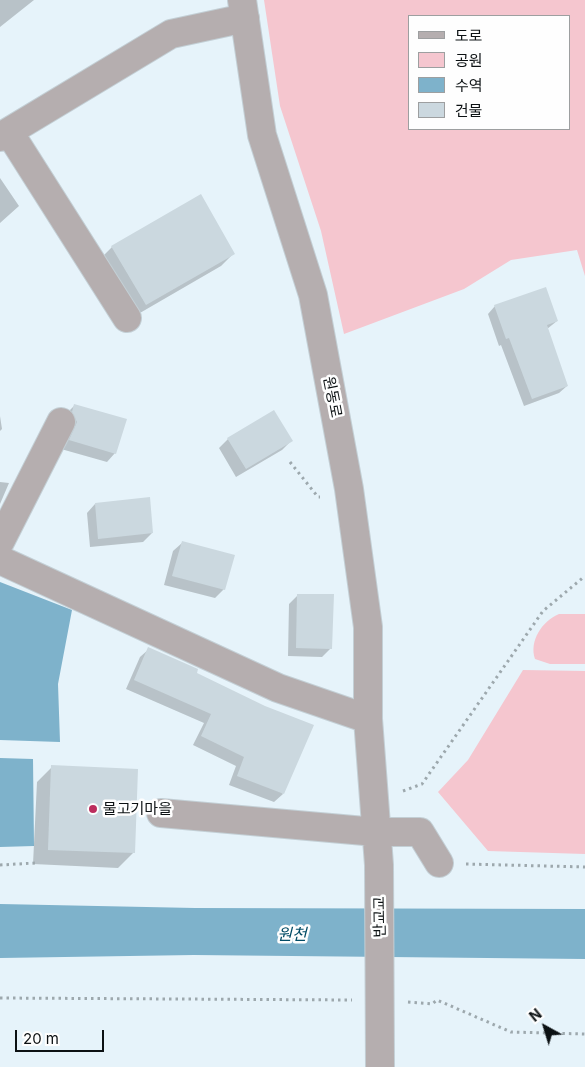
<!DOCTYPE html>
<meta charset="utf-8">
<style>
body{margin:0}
#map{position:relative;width:585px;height:1067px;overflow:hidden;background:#e6f3fa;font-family:Inter,"Noto Sans KR",sans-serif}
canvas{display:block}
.legend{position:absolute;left:408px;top:15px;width:162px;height:115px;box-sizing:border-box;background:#fefefe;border:1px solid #9d9fa0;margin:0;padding:6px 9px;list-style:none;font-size:15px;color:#0c1113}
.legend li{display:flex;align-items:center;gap:10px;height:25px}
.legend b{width:25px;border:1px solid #9d9fa0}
.north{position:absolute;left:520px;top:1002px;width:50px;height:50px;-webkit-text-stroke:4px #fefefe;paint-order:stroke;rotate:321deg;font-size:14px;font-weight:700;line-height:20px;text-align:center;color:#0c1113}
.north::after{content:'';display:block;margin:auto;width:18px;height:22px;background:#0c1113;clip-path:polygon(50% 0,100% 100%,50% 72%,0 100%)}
.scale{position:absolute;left:15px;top:1030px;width:89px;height:22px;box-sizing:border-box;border:2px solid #0c1113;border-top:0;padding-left:6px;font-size:15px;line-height:18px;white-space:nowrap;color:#0c1113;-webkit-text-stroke:4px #fefefe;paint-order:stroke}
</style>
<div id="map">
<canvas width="585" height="1067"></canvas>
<ul class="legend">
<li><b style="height:6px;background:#b5aeaf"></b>도로</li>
<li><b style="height:14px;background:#f5c6cf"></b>공원</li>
<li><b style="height:14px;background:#7eb2cb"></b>수역</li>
<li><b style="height:14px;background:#cbd8df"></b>건물</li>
</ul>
<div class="north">N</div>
<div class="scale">20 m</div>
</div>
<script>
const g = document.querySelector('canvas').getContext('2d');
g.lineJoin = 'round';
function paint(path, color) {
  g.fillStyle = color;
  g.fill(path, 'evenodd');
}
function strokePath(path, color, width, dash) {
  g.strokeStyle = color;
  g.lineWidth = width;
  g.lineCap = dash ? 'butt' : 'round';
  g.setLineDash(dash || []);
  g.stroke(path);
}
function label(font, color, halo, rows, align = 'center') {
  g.font = font + ' Inter,"Noto Sans KR",sans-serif';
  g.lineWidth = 5;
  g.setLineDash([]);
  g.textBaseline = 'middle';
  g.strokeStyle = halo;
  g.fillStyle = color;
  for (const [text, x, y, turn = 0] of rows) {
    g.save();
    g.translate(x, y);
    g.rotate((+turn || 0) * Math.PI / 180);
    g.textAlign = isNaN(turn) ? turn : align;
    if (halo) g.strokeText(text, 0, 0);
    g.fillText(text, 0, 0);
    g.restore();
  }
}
const green = new Path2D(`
 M264,0H585V276L577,250L511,260L464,289L344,334L321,231L280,106ZM409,16H569V129H409Z
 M559,614H585V664H550L535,659C529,641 542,621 559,614Z
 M523,670L585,671V854L488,851L438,792L468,760Z`);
const water = new Path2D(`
 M0,582L72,610L58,684L60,742L0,740Z
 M0,758L33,759L34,846L0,847Z
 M0,904L195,908L585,909V959L194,955L0,958Z`);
const shadow = new Path2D(`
 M0,0H34L0,27Z
 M0,178L19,206L0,223Z
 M112,247L233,254L221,266L133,317L100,259Z
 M495,306L557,321L547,329L567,386L559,393L524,406L501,345L499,346L488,314Z
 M74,406L115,453L107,462L61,449L66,414Z
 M0,416L2,429L0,431Z
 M228,439L291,441L282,450L236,477L219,448Z
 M0,482L9,483L0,504Z
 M95,504L152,533L143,542L90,547L87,513Z
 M182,543L224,589L215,598L164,585L173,551Z
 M298,595L331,648L322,657L288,656L289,604Z
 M149,649L195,674L283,794L274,802L229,785L236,766L193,745L204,723L126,689L140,657Z
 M52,767L134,852L118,868L33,864L37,782Z`);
const building = new Path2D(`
 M201,194L235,254L146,305L111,246Z
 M546,287L558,321L547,325L568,386L532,399L509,338L506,339L494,305Z
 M74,404L127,419L116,454L69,440L77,422L72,412Z
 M274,410L293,441L246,469L227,438Z
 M150,497L153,533L98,539L95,503Z
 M182,541L235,555L225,590L172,576Z
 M297,594H334L332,649L296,648Z
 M148,647L198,669L197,673L265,706L314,725L284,794L237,776L244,757L201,736L211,714L134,680Z
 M51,765L138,769L135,853L48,850Z`);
const path = new Path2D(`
 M290,462L318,497H320
 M403,791L422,784L543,611L585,576
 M466,864L585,867
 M0,865L35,863
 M0,998L352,1000
 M408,1002L432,1004L437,1000L511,1032L585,1034`);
const minor = new Path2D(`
 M242,0L262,135L313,295L349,489L368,627V719L379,865L380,1067
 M9,132L127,318
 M0,137L171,34L245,18
 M0,542L61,422
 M0,560L278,688L368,719
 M161,813L376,832H420L439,863`);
const markers = [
 [93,809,5,"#bc2d5d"]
];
const streetNames = [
 ["원동로",332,397,79],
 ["반교교",380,917,-91]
];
const poiNames = [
 ["물고기마을",103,809]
];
const waterNames = [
 ["원천",292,935]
];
paint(green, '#f5c6cf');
paint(water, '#7eb2cb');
paint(shadow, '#0003');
paint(building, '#cbd8df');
strokePath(minor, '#c3cfd5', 30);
strokePath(path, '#9da8ad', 3, [2.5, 4]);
strokePath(minor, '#b5aeaf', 28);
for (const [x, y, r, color] of markers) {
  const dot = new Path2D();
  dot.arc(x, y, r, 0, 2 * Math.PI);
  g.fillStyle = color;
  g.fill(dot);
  strokePath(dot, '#fefefe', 2);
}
label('15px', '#0c1113', '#fefefe', streetNames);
label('15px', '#0c1113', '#fefefe', poiNames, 'left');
label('italic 16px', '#014b65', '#fefefe', waterNames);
</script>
